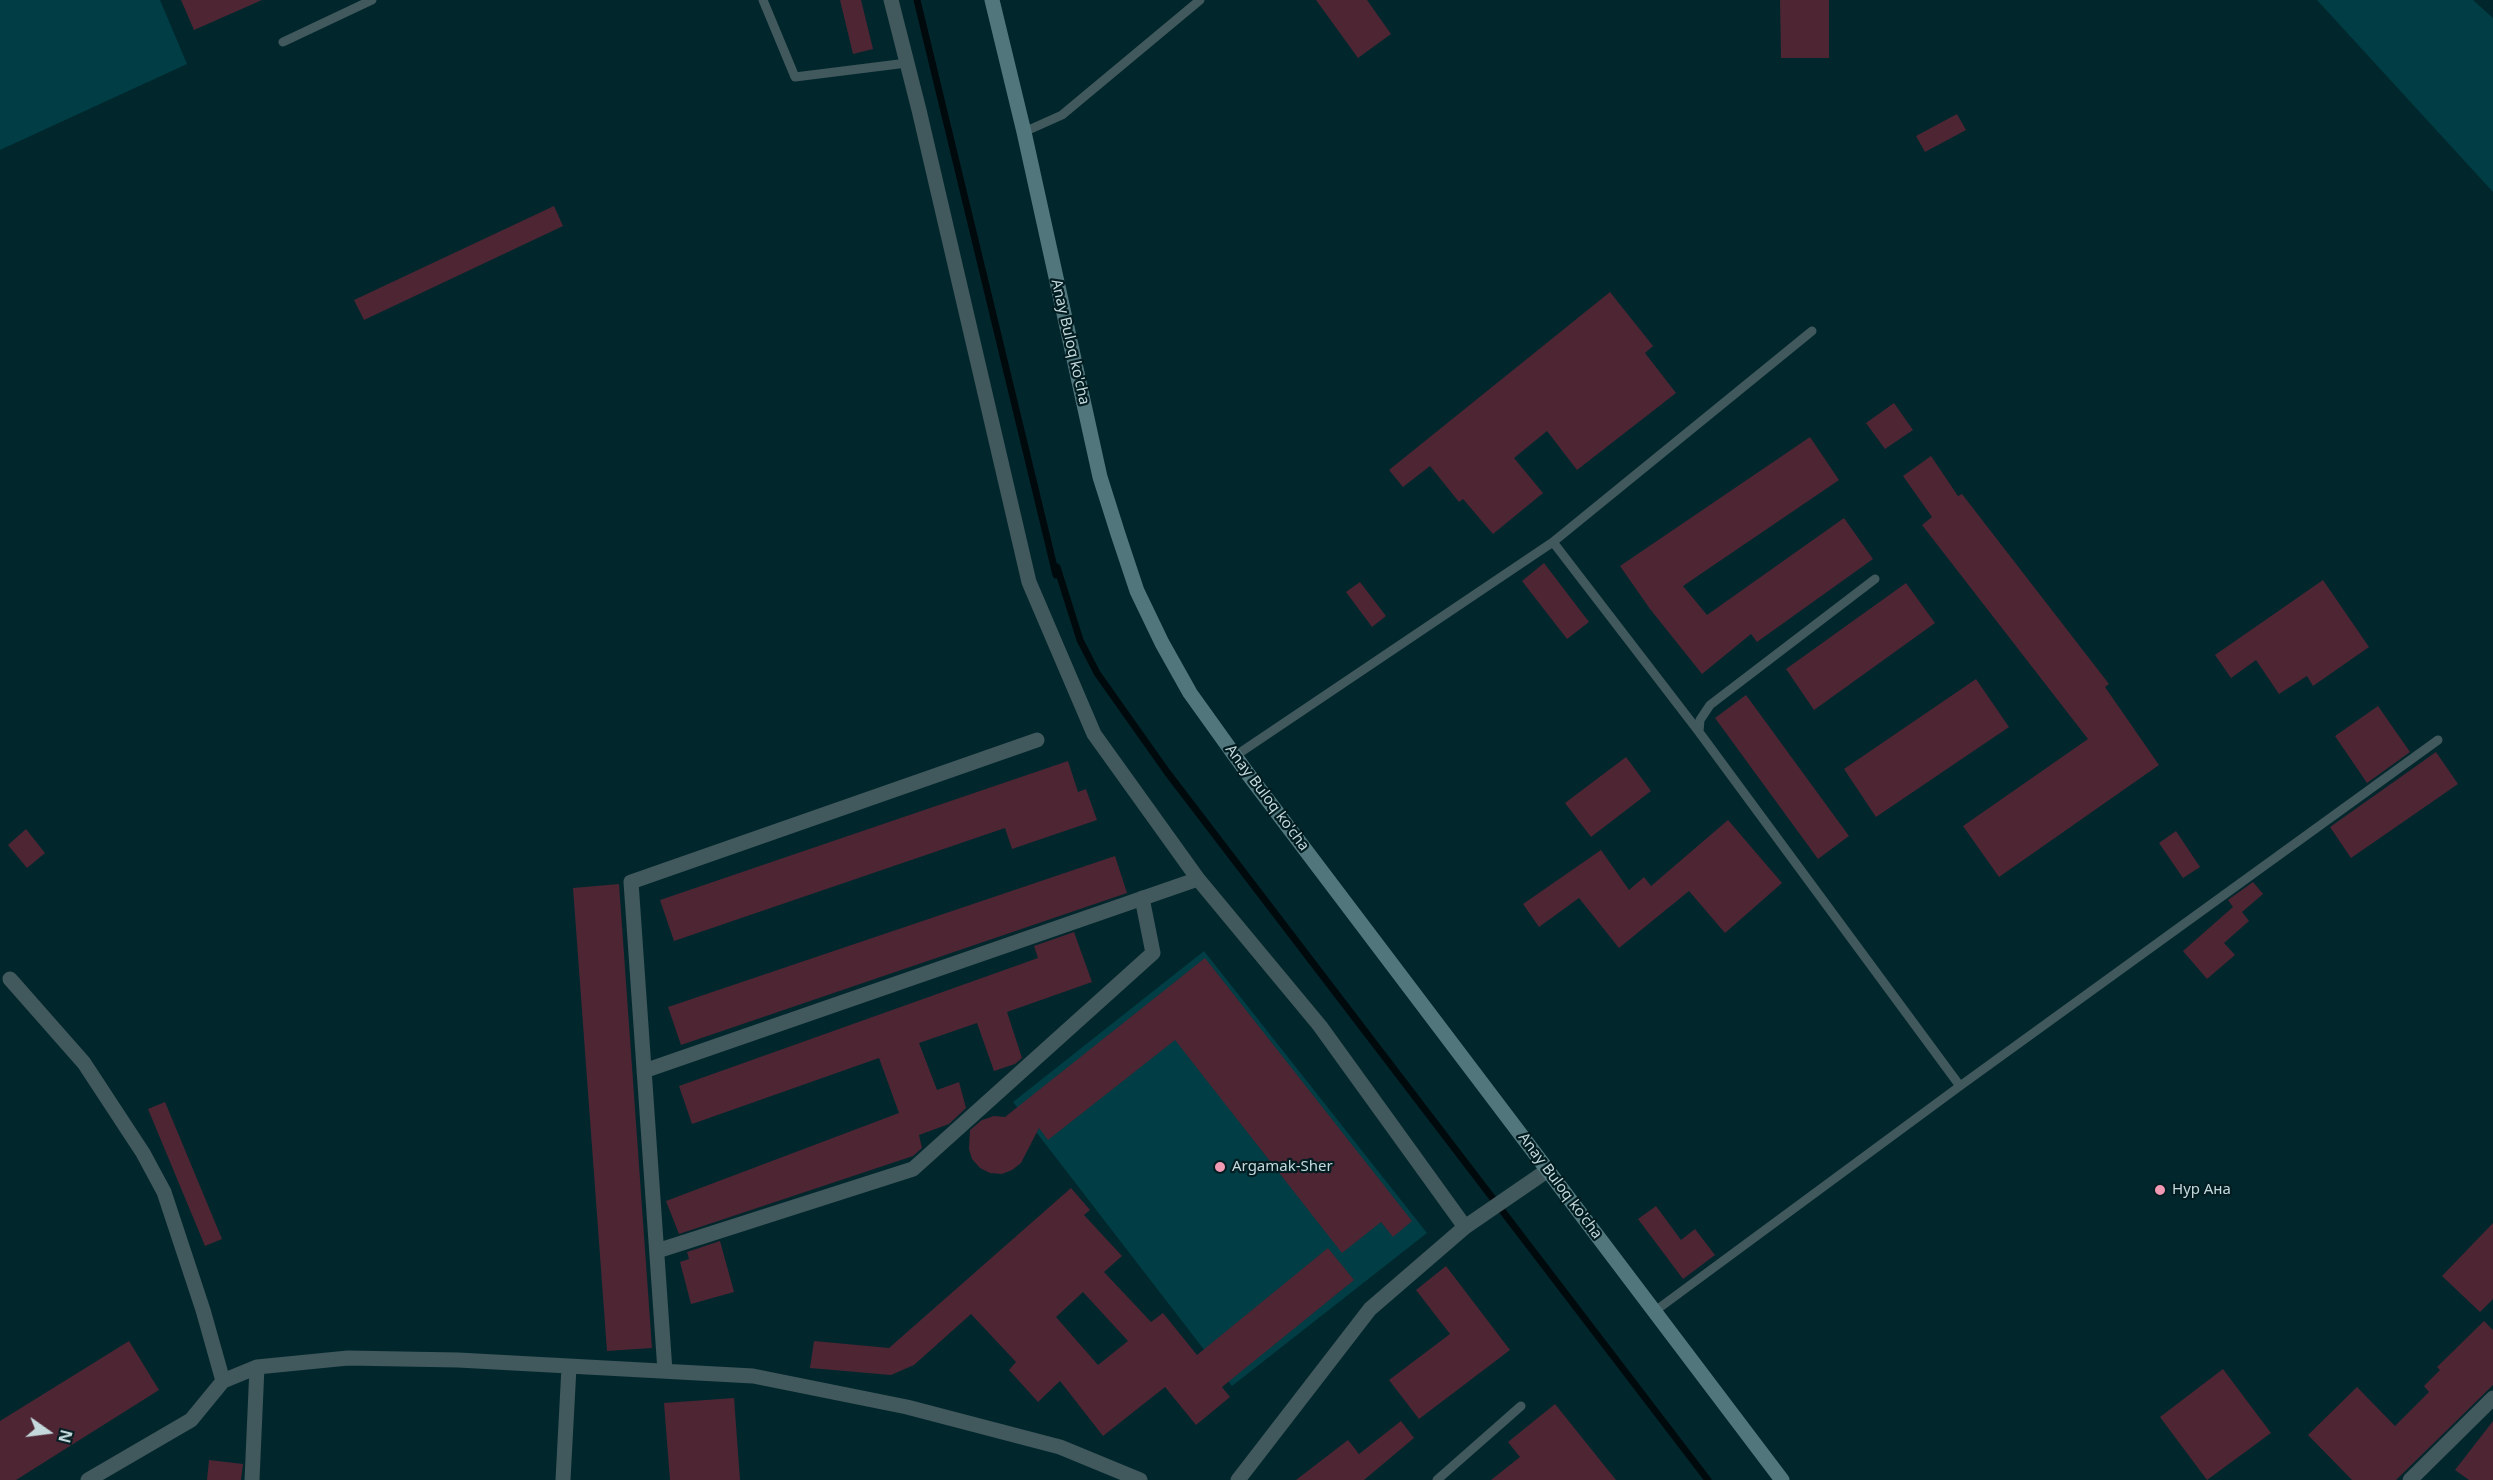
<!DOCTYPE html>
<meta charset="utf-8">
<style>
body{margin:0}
#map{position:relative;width:2493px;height:1480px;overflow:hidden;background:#01272d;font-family:"Noto Sans",sans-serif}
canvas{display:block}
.north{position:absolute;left:18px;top:1402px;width:60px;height:60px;-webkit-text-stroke:4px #021d21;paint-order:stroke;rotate:104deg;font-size:16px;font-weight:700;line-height:24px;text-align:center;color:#c5d9dc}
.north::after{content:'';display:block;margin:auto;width:21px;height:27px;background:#c5d9dc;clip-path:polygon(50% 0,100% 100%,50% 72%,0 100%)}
</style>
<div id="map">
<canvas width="2493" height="1480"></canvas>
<div class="north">N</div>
</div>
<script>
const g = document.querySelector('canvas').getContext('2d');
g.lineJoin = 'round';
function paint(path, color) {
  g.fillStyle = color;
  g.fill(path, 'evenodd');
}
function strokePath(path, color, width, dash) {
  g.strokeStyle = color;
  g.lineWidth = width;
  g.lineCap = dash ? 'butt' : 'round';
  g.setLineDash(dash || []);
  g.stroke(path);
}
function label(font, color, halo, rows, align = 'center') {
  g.font = font + ' "Noto Sans",sans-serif';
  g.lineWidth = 4.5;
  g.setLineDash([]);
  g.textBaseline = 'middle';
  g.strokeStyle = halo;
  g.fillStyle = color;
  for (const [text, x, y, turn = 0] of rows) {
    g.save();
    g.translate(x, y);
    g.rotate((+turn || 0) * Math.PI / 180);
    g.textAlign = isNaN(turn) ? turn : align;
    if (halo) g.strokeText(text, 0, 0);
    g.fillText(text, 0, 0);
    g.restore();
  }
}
const green = new Path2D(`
 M0,0H160L187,64L0,150Z
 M2317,0H2473L2493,18V192Z
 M1204,951L1427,1233L1232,1386L1013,1102Z`);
const stream = new Path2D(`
 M917,0L1056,575L1057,567L1080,640L1097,673L1167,772L1708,1480`);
const building = new Path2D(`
 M181,0H262L194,30Z
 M840,0H861L873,49L853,54Z
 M1316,0H1367L1391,34L1358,58Z
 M1780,0H1829V58H1781Z
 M1957,114L1966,130L1925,152L1916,136Z
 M554,206L563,226L364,320L354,300Z
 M1610,292L1653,346L1645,353L1676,393L1577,470L1547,431L1514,458L1543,493L1493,534L1463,499L1459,502L1430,466L1403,487L1389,470Z
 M1894,403L1913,430L1885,449L1866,423Z
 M1810,437L1839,480L1683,586L1707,615L1844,518L1873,559L1757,642L1751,634L1702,674L1650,609L1620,566Z
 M1931,456L1958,496L1962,494L2109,684L2105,687L2159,765L1999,877L1963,826L2088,739L1922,525L1932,517L1903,476Z
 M1544,563L1589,622L1567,639L1522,581Z
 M2323,580L2369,647L2313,686L2307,676L2279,694L2256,660L2231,678L2215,655Z
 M1360,582L1386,616L1372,627L1346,592Z
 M1906,583L1935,623L1814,710L1786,669Z
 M1976,679L2009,727L1876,817L1844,769Z
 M1746,695L1849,836L1818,859L1715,718Z
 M2378,706L2410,752L2367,783L2335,736Z
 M2436,752L2458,784L2351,858L2330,827Z
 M1626,757L1651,791L1591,837L1565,803Z
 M1068,761L1078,792L1086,789L1097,820L1012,849L1005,828L674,941L660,900Z
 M1728,820L1782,883L1725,933L1689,891L1619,948L1579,898L1539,927L1523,904L1601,850L1629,890L1644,877L1651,886Z
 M26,829L45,853L27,868L8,845Z
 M2176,831L2200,867L2183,878L2159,843Z
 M1115,856L1127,893L681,1045L668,1007Z
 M2253,882L2263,894L2242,912L2249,921L2224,943L2235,955L2207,979L2183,951L2233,907L2228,900Z
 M619,884L652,1348L607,1351L573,888Z
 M1074,932L1092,982L1007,1012L1022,1058L1015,1064L994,1071L977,1023L919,1043L937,1090L959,1082L966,1108L949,1124L919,1135L922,1148L913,1156L679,1234L666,1201L899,1113L879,1058L692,1124L679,1086L1038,958L1034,946Z
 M1205,958L1412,1221L1393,1237L1381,1222L1342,1253L1175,1040L1048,1140L1039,1128L1021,1163L1012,1170L1002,1174L990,1173L980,1168L972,1159L969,1149L970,1130L982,1120L994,1116L1005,1117Z
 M165,1102L222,1239L205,1246L148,1109Z
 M1071,1188L1090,1210L1084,1215L1122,1256L1104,1272L1151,1322L1163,1313L1197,1355L1328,1248L1354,1280L1222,1387L1230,1397L1196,1425L1165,1387L1103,1436L1060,1381L1038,1402L1009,1370L1016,1362L971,1314L914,1365L891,1375L810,1368L814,1341L889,1348ZM1083,1292L1128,1341L1098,1365L1056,1317Z
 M1656,1206L1681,1240L1695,1229L1715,1255L1683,1279L1638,1219Z
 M2493,1223V1299L2480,1312L2442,1276Z
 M720,1241L734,1292L691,1304L680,1262L689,1259L687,1252Z
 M1446,1266L1510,1350L1419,1419L1389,1380L1450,1334L1416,1290Z
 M2484,1321L2493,1330V1385L2396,1480H2352L2308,1435L2357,1387L2395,1426L2429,1392L2424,1386L2440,1370L2437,1367Z
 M129,1341L159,1390L16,1480H0V1421Z
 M2223,1369L2271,1433L2207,1480L2160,1417Z
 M734,1398L740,1480H670L664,1403Z
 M1555,1404L1616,1480H1491L1520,1457L1508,1442Z
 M1401,1421L1414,1438L1364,1480H1296L1348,1440L1359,1454Z
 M2493,1421V1480H2469L2455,1470Z
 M209,1460L243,1464L241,1480H207Z`);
const service = new Path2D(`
 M763,0L795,77L907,63
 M283,42L372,0
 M1024,132L1062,115L1200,0
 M1553,542L1699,732
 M1875,579L1710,705L1700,720L1699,732L1960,1086
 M1235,756L1553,542L1812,331
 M1655,1311L1960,1086L2438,740
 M1437,1480L1521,1406`);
const minor = new Path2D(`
 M891,0L919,110L1029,582L1094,734L1198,879L1320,1026L1465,1227
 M10,979L84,1063L143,1153L164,1192L203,1310L223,1381L257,1367L348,1358L458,1360L753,1376L907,1407L1060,1447L1140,1480
 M644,1071L1198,879
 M657,1251L913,1169L1153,953L1142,898
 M665,1371L631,882L1037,740
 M88,1480L191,1420L223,1381
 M252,1480L257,1367
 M563,1480L569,1367
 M1238,1480L1370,1309L1465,1227L1548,1170
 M2410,1480L2493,1398`);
const secondary = new Path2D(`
 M992,0L1024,132L1100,477L1118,534L1137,591L1162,643L1190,693L1248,774L1782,1480`);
const markers = [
 [1220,1167,6,"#f09ab4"],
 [2160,1190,6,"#f09ab4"]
];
const streetNames = [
 ["Anay Buloq ko'cha",1070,342,77],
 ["Anay Buloq ko'cha",1267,798,53],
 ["Anay Buloq ko'cha",1560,1186,53]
];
const poiNames = [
 ["Argamak-Sher",1232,1167],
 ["Нур Ана",2172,1190]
];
paint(green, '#003d44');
strokePath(stream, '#000a0d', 7);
paint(building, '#4e2533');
strokePath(service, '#41585c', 9);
strokePath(minor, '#41585c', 15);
strokePath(secondary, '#51777d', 15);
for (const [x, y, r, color] of markers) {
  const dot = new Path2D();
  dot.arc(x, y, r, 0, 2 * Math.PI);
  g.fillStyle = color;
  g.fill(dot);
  strokePath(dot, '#021d21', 2);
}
label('15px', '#c5d9dc', '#021d21', streetNames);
label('15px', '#c5d9dc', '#021d21', poiNames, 'left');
</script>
